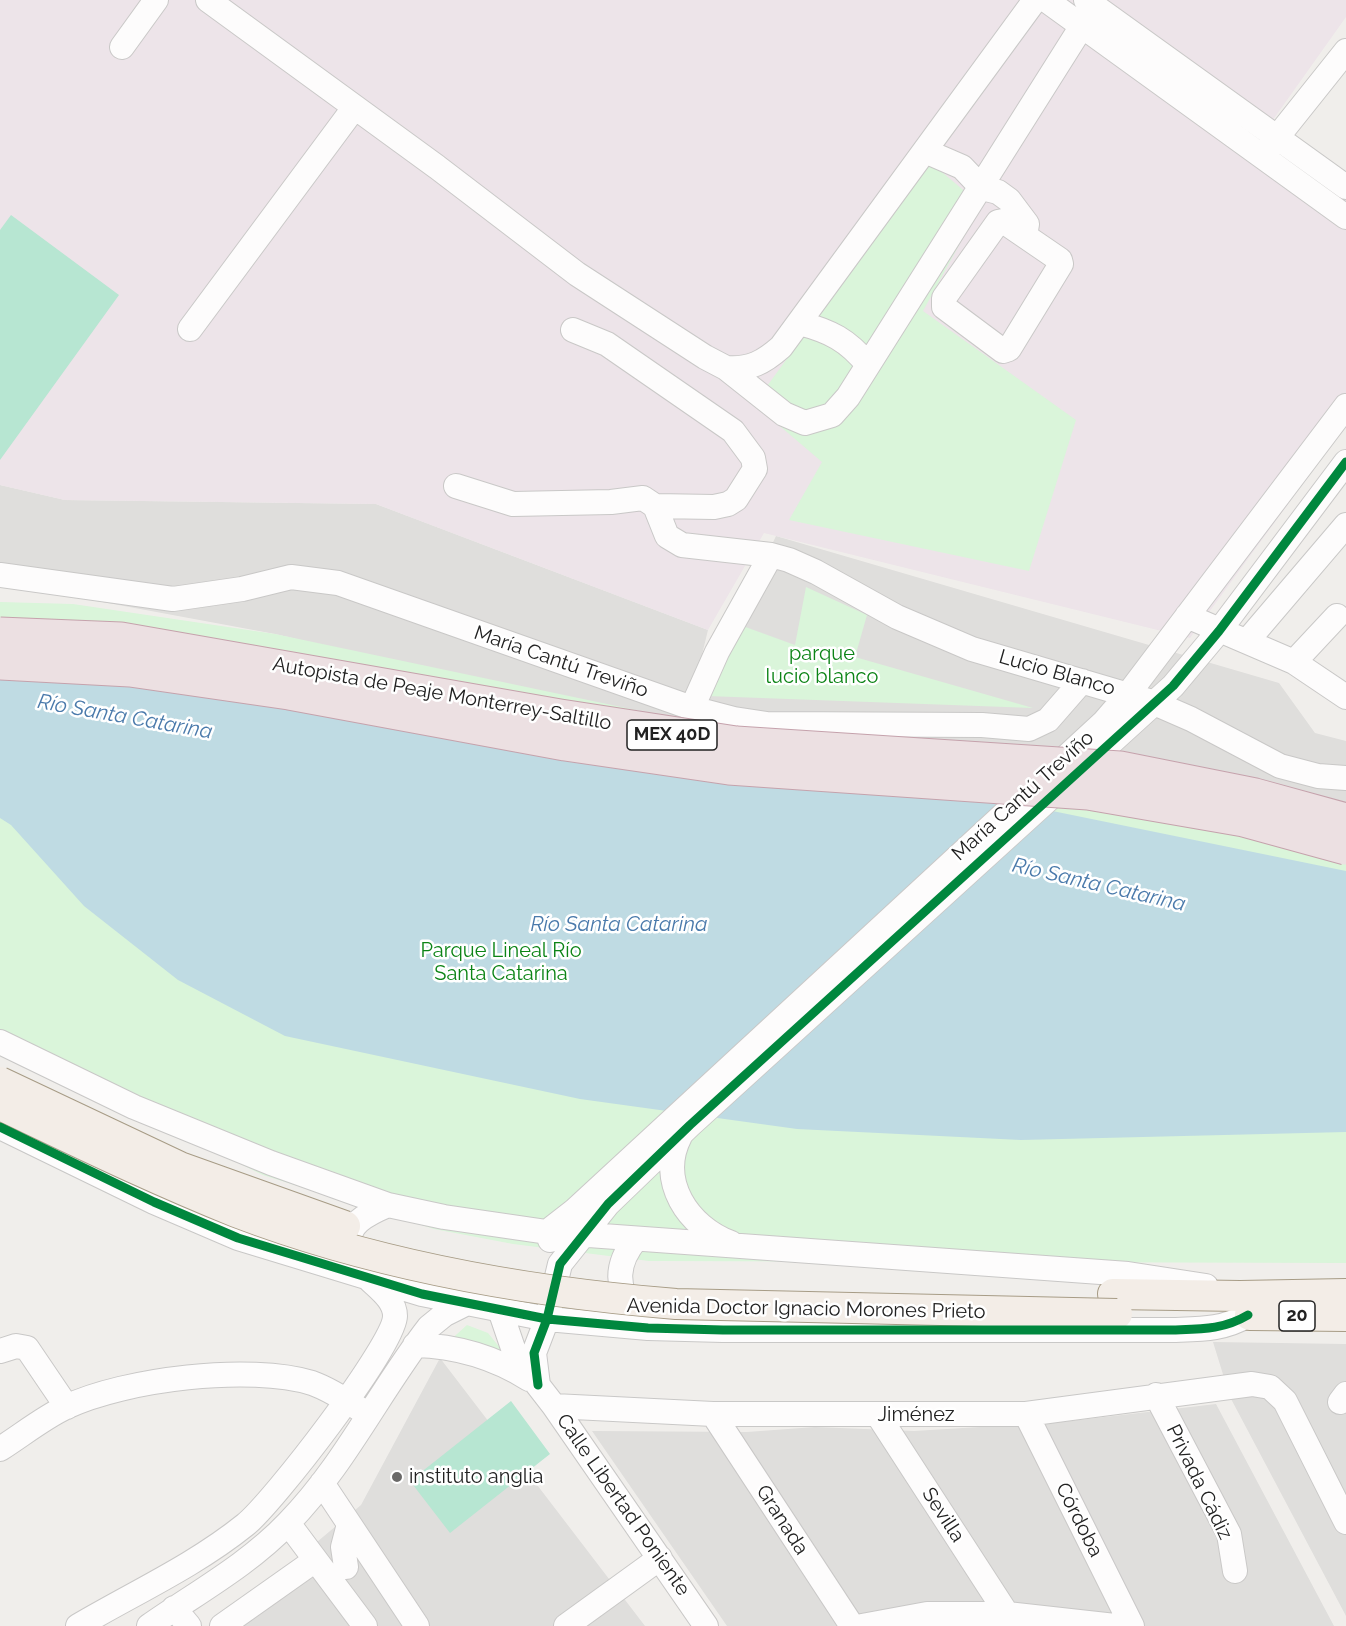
<!DOCTYPE html>
<meta charset="utf-8">
<style>
body{margin:0}
canvas{display:block;background:#f0eeeb}
</style>
<canvas width="1346" height="1626"></canvas>
<script>
const g = document.querySelector('canvas').getContext('2d');
g.lineJoin = 'round';
function paint(path, color) {
  g.fillStyle = color;
  g.fill(path, 'evenodd');
}
function strokePath(path, color, width, dash) {
  g.strokeStyle = color;
  g.lineWidth = width;
  g.lineCap = dash ? 'butt' : 'round';
  g.setLineDash(dash || []);
  g.stroke(path);
}
function label(font, color, halo, rows, align = 'center') {
  g.font = font + ' Raleway,sans-serif';
  g.lineWidth = 5;
  g.setLineDash([]);
  g.textBaseline = 'middle';
  g.strokeStyle = halo;
  g.fillStyle = color;
  for (const [text, x, y, turn = 0] of rows) {
    g.save();
    g.translate(x, y);
    g.rotate((+turn || 0) * Math.PI / 180);
    g.textAlign = isNaN(turn) ? turn : align;
    if (halo) g.strokeText(text, 0, 0);
    g.fillText(text, 0, 0);
    g.restore();
  }
}
const residential = new Path2D(`
 M0,485L65,500L376,504L708,630L684,728L275,634L0,583Z
 M776,536L1279,683L1315,733L1346,741V803L822,756L691,715Z
 M1213,1342L1346,1344V1616L1230,1397Z
 M440,1358L645,1626H217L361,1505Z
 M1216,1404L1334,1626H727L592,1431L747,1432L815,1427L914,1431L1062,1422Z`);
const industrial = new Path2D(`
 M0,0H1346V17L1270,124L1346,181V425L1190,638L764,533L708,630L376,504L65,500L0,485Z`);
const park = new Path2D(`
 M930,162L981,205L923,311L1076,420L1029,571L789,520L822,462L754,404Z
 M806,587L867,615L855,657L1033,708L707,696L740,625L795,645Z
 M0,602L73,604L275,634L697,723L1346,806V1263L649,1261L513,1244L434,1229L263,1175L0,1047Z
 M467,1325L488,1333L510,1360L447,1343Z`);
const pitch = new Path2D(`
 M11,215L119,295L0,460V230Z
 M511,1401L550,1454L450,1533L410,1481Z`);
const water = new Path2D(`
 M0,623L1028,806L1346,871V1132L1021,1140L797,1129L580,1099L285,1036L178,980L84,906L11,825L0,818Z`);
const minor = new Path2D(`
 M208,0L437,167L577,274L705,357L726,368L784,414L805,423L832,415L848,397L1082,26
 M1046,0L1346,217
 M1086,0L1346,187
 M122,47L156,0
 M1267,150L1346,51
 M925,151L962,167L982,188L998,192L1009,200L1027,224L1025,236
 M1003,221L1060,260L1061,264L1009,349L1003,351L944,307V298L998,222Z
 M799,323C830,331 848,340 868,365
 M190,329L354,108
 M573,330L607,344L733,431L753,458L755,469L736,499L728,504L714,507L655,506
 M726,368C750,370 764,362 781,347L1035,0
 M456,486L513,504L611,502L643,498L655,506L667,536L682,545L771,555L789,560L816,572L897,617L972,649L1152,702L1191,719L1280,766L1318,776L1346,778
 M0,575L173,599L242,589L291,577L338,583L692,708L734,719L767,724L982,725L1029,729L1048,720L1082,681
 M1187,616L1294,662L1346,697
 M1248,640L1346,525
 M1294,662L1337,616
 M692,708L717,652L771,555
 M0,1042L134,1107L271,1163L388,1205L444,1217L547,1232L1128,1274L1206,1286
 M0,1127L154,1202L238,1238L422,1294L547,1319L648,1328L723,1330H1172C1200,1329 1223,1330 1248,1315
 M680,1136C657,1181 688,1227 731,1243
 M550,1240L547,1232L574,1211L1104,722L1129,693L1346,406
 M351,1250C342,1225 369,1213 388,1205
 M500,1310L516,1357L554,1406L706,1626
 M633,1312C615,1286 616,1263 636,1239
 M415,1345C456,1346 494,1357 529,1379
 M0,1351L16,1346L27,1348L67,1407
 M538,1385L534,1353L547,1319L560,1264L608,1204L690,1125L1173,686L1219,631L1346,462
 M1156,1395L1229,1534L1235,1571
 M1340,1402L1346,1394
 M554,1406L713,1414H1026L1252,1384L1270,1387L1285,1401L1346,1522
 M713,1414L852,1626
 M1026,1414L1132,1626
 M878,1415L1007,1614
 M0,1449C22,1435 43,1418 66,1407C125,1379 250,1364 312,1383C329,1389 346,1400 361,1410
 M322,1483L417,1626
 M288,1523L365,1626
 M346,1567L343,1547L349,1524
 M174,1608L189,1626
 M78,1626C134,1593 194,1566 245,1525C272,1504 395,1345 395,1316C395,1300 379,1289 369,1279
 M149,1626C196,1593 248,1565 288,1523C344,1466 380,1390 429,1327L445,1314L465,1304
 M222,1626L314,1561
 M566,1626L660,1558
 M862,1626L927,1614H1007L1115,1626`);
const major = new Path2D(`
 M1113,1294L1240,1296L1346,1294
 M1250,1315L1346,1316`);
const majorBridge = new Path2D(`
 M0,1082L180,1167L345,1226
 M0,1105C78,1142 156,1180 236,1212C377,1266 527,1292 676,1304L1117,1314`);
const highwayBridge = new Path2D(`
 M0,634L121,639L560,716L736,743L1120,768L1255,795L1346,820
 M0,663L130,670L289,693L565,744L729,768L1088,793L1244,820L1346,848`);
const cycleway = new Path2D(`
 M0,1127L154,1202L238,1238L422,1294L547,1319L648,1328L723,1330H1172C1200,1329 1223,1330 1248,1315
 M538,1385L534,1353L547,1319L560,1264L608,1204L690,1125L1173,686L1219,631L1346,462`);
const markers = [
 [397,1477,6,"#6a6968"]
];
const shields = [
 [672,735,90],
 [1297,1316,36]
];
const shieldNames = [
 ["MEX 40D",672,735],
 ["20",1297,1316]
];
const parkNames = [
 ["parque",822,654],
 ["lucio blanco",822,677],
 ["Parque Lineal Río",501,951],
 ["Santa Catarina",501,974]
];
const streetNames = [
 ["María Cantú Treviño",561,662,19],
 ["Lucio Blanco",1057,673,16],
 ["Autopista de Peaje Monterrey-Saltillo",442,694,10],
 ["María Cantú Treviño",1023,796,-42],
 ["Avenida Doctor Ignacio Morones Prieto",806,1309,1],
 ["Jiménez",916,1415],
 ["Privada Cádiz",1199,1482,64],
 ["Calle Libertad Poniente",623,1505,55],
 ["Sevilla",943,1515,57],
 ["Granada",782,1520,57],
 ["Córdoba",1079,1520,63]
];
const poiNames = [
 ["instituto anglia",409,1477]
];
const waterNames = [
 ["Río Santa Catarina",125,717,10],
 ["Río Santa Catarina",1099,885,13],
 ["Río Santa Catarina",619,925]
];
paint(residential, '#dfdedc');
paint(industrial, '#ede4e9');
paint(park, '#daf5da');
paint(pitch, '#b7e6d2');
paint(water, '#bfdbe3');
strokePath(minor, '#c9c8c7', 26);
strokePath(major, '#a79c86', 32);
strokePath(minor, '#fdfcfc', 24);
strokePath(major, '#f3ede7', 30);
strokePath(majorBridge, '#a79c86', 32, []);
strokePath(highwayBridge, '#c5a2ac', 35, []);
strokePath(majorBridge, '#f3ede7', 30);
strokePath(highwayBridge, '#ece0e2', 33);
strokePath(cycleway, '#00873e', 9);
for (const [x, y, r, color] of markers) {
  const dot = new Path2D();
  dot.arc(x, y, r, 0, 2 * Math.PI);
  g.fillStyle = color;
  g.fill(dot);
  strokePath(dot, '#fff', 2);
}
for (const [x, y, w] of shields) {
  const box = new Path2D();
  box.roundRect(x - w / 2, y - 15, w, 30, 4.5);
  g.fillStyle = '#fff';
  g.fill(box);
  strokePath(box, '#222', 1.5);
}
label('bold 18px', '#222', null, shieldNames);
label('20px', '#0c8416', '#fff', parkNames);
label('20px', '#222', '#fff', streetNames);
label('20px', '#222', '#fff', poiNames, 'left');
label('italic 21px', '#4a7aab', '#fff', waterNames);
</script>
